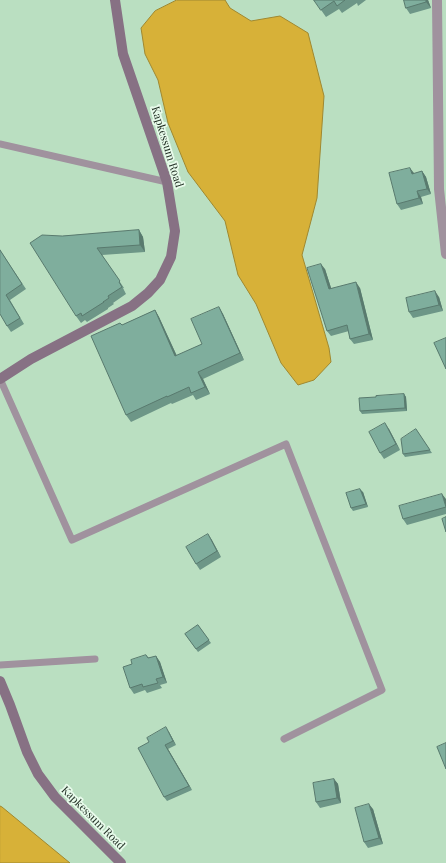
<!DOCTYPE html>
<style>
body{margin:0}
canvas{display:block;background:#badfc1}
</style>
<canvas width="446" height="863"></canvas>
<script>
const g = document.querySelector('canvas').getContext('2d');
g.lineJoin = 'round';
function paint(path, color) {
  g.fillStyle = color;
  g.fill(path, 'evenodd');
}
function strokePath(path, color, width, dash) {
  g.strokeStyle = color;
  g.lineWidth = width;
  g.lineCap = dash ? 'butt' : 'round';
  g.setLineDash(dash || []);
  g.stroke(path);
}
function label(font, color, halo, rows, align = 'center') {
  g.font = font + ' "Playfair Display",serif';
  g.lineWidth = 3.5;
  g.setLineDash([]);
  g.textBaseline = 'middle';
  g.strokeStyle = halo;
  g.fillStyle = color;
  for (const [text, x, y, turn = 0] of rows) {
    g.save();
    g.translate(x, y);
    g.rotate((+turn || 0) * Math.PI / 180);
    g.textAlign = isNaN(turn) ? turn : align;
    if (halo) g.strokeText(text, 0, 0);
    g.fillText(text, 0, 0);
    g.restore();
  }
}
const water = new Path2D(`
 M177,0H225L230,8L251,21L280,16L308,33L324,96L317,198L302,255L329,348L331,362L314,380L298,385L281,363L256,304L238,275L225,221L188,172L168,123L158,80L145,54L141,28L155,11Z
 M0,806L2,807L70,863H0Z`);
const lane = new Path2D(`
 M0,144L167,182
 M0,379L72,540L286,444L382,690L284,739
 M0,665L95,659`);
const street = new Path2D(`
 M437,0L439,189L446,254`);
const secondary = new Path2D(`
 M0,379L31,359L132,306L148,293L160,280L171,257L175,231L167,182L123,54L115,0
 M0,681L10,705L27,752L38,774L55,797L121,863`);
const wall = new Path2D(`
 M314,0H366L358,6L357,3L342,13L339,9L326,17Z
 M404,0H428L431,8L410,14L406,8Z
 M422,171L426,177L431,194L421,197L423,204L401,210L397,204L415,174Z
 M139,230L143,237L145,252L102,255L124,288H123L126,294L113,303L114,304L108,308V309L87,322L85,320L81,323L76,316L62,236Z
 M0,250L26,289L10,300L24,324L11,332L7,326Z
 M325,269L331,288H360L373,340L354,344L350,339L349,331L331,336L327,331Z
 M439,297L443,311L413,318L409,312Z
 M219,307L223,314L244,360L203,379L210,394L196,400L193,395L172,404L171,403L131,422L126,415L122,325L155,310L159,317L177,356L202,344Z
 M404,394L406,397L407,411L362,414L360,411Z
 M389,429L400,450L384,459L380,453Z
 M416,429L432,453L405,457L403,454Z
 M363,492L368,507L353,511L351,508Z
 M446,499V514L407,525L403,519Z
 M208,534L221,557L200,570L196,564Z
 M198,625L211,643L198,652L185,634Z
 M146,655L149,658L156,656L160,662L167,683L160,685L162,688L147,693L145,690L134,694L130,688L132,664Z
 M169,732L176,745L168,749L192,790L167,801L164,797L149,742Z
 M334,779L338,784L341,803L320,808L316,802Z
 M373,809L383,844L368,848L364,842Z`);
const shadedWall = new Path2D(`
 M426,0H428L431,8L426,2Z
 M410,168L414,173L416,180L412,174Z
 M422,171L426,177L431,194L427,189Z
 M417,191L421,197L423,204L419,198Z
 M139,230L143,237L145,252L140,245Z
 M321,264L325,269L333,294L329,289Z
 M356,282L360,288L373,340L369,334Z
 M435,291L439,297L443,311L439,305Z
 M219,307L223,314L244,360L240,353Z
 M155,310L159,317L180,363L175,356Z
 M198,372L203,379L210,394L205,387Z
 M404,394L406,397L407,411L405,408Z
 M385,423L389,429L400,450L396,444Z
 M360,489L363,492L368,507L366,504Z
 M442,494L446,499V507Z
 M208,534L212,540L221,557L217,551Z
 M156,656L160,662L167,683L163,677Z
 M166,727L169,732L176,745L173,741Z
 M165,745L168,749L192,790L189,786Z
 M334,779L338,784L341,803L337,798Z
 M369,804L373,809L383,844L379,838Z`);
const building = new Path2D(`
 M314,0H345L337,6L334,1L321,10Z
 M404,0H426V2L406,8Z
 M410,168L412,174L422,171L427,189L417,191L419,198L397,204L389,173Z
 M139,230L140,245L97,248L120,281L119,282L122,287L108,296L109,298L103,302H104L82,316L81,313L76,316L30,243L42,235L62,236Z
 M0,250L22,284L6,295L20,318L7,326L0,314Z
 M321,264L329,289L356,282L369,334L350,339L347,325L327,331L307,268Z
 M435,291L439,305L409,312L406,298Z
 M219,307L240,353L198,372L205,387L191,393L189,387L167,397V396L126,415L91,336L120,323L122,325L155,310L175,356L202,344L191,319Z
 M446,338V369L434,343Z
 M404,394L405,408L360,411L359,398L376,397V396Z
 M385,423L396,444L380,453L369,432Z
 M416,429L430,450L403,454L401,439Z
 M360,489L366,504L351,508L346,493Z
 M442,494L446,507L403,519L399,506Z
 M446,517V532L442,519Z
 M208,534L217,551L196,564L186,547Z
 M198,625L209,640L196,649L185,634Z
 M146,655L148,658L156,656L163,677L156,679L158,683L143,687L142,684L130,688L123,667L132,664L131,660Z
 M166,727L173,741L165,745L189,786L164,797L138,748L149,742L147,738Z
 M446,743V769L437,747Z
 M334,779L337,798L316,802L313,783Z
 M369,804L379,838L364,842L355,808Z`);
const streetNames = [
 ["Kapkessum Road",167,147,73],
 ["Kapkessum Road",93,818,45]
];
paint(water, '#d7b138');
strokePath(water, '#9f8830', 1);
strokePath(lane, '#a0929e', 7);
strokePath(street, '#a0929e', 10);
strokePath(secondary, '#877184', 10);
paint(wall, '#6d9687');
paint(shadedWall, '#597a6e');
paint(building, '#7fae9d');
strokePath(building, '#597a6e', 1);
label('11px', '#1c2a1f', '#e8fbeb', streetNames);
</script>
